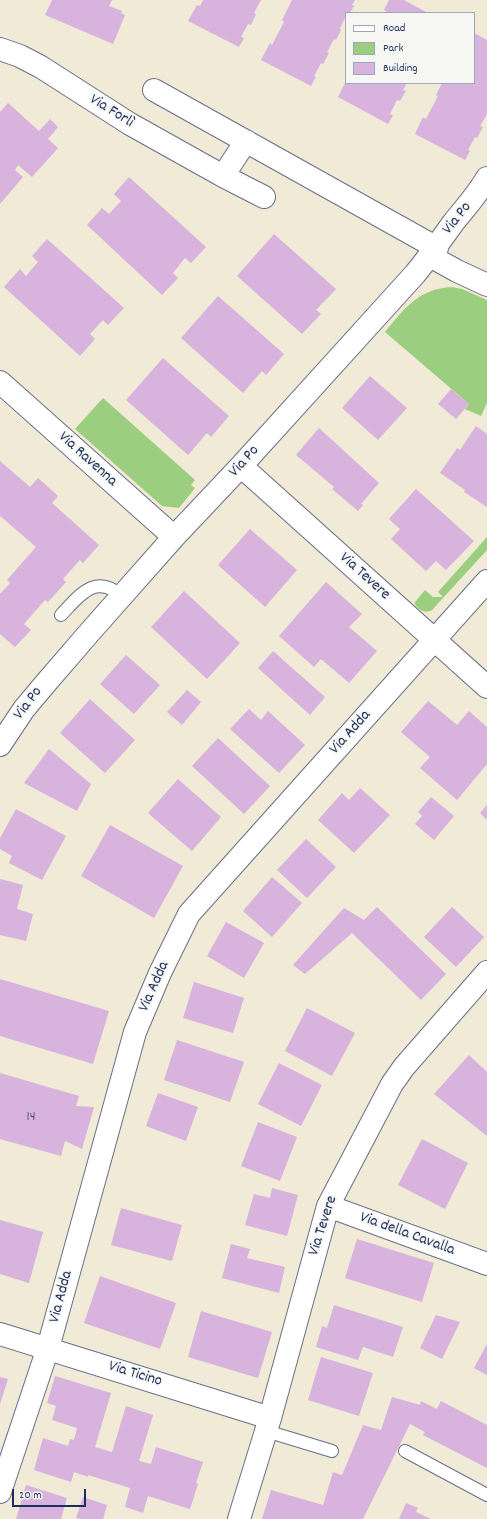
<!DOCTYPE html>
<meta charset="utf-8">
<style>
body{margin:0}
#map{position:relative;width:487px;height:1519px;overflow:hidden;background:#f0ead6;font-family:Dekko,sans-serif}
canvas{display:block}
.legend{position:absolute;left:345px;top:12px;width:130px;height:72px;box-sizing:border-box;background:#f6f6f2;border:1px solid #9ea6b7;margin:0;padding:5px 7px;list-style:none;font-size:12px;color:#1b2f5e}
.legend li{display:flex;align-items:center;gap:8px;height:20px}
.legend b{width:20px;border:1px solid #9ea6b7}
.scale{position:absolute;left:12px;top:1489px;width:74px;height:18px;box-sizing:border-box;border:2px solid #1b2f5e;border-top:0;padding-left:5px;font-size:12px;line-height:14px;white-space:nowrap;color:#1b2f5e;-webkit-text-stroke:3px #f6f6f2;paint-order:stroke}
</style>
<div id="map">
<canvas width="487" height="1519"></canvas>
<ul class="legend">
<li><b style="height:5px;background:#fff"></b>Road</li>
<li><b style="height:11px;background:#9bce7e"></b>Park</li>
<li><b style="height:11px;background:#d7b3dd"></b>Building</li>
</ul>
<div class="scale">20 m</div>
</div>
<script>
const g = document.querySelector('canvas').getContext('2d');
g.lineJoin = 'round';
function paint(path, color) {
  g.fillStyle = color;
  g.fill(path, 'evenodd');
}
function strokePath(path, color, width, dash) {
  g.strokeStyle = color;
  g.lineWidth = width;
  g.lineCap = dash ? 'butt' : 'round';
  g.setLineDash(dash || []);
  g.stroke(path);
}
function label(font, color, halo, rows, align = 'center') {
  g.font = font + ' Dekko,sans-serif';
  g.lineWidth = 3.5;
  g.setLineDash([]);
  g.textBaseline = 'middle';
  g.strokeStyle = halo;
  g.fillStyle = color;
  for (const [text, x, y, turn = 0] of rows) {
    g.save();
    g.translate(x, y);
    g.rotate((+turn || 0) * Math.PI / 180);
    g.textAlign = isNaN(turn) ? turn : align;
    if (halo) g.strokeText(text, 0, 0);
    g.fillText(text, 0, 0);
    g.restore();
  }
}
const green = new Path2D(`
 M452,287L462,289L487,300V403L481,416L465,409L469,404L385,332C405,308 418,289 452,287Z
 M103,398L195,480L191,485L195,488L179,508L162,506L75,429Z
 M487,537V550L432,610C425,614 420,610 415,605V602L425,590L433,597H443L438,592Z`);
const building = new Path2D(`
 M52,0H112L109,6L122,11L121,13L125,15L113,44L45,15Z
 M203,0H261L254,13L256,14L251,25L248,24L241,37L244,38L239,47L188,21L197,5L200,6Z
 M292,0H355L352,5L354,6L350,13H346V16L340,28L341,30L336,40L334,39L327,52L329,53L323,64L321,63L314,76L316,77L311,86L261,60L270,43L272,45L284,22L282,20Z
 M389,0H404L428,13H386L387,12L384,10Z
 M474,33L487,40V114L480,126L483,127L477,138L475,137L468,150L470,151L465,160L415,134L423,117L426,119L438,96L436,95L442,83H474Z
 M345,83H407L403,90L406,91L400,101L397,100L390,114L393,115L388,124L338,97Z
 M8,103L39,131L50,119L58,127L48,139L58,148L32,177L18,165L15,170L23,177L0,204V112Z
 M129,177L206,247L191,263L185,258L173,273L178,278L162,295L87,225L102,208L109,214L121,201L114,194Z
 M274,234L336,289L316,310L321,314L302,334L237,276Z
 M47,239L124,308L108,325L103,320L90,334L95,339L80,356L4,287L20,269L26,276L38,262L32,256Z
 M218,296L284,354L266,375L262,371L243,393L181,338Z
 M163,358L229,416L211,437L207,433L188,455L126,400Z
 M370,376L407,408L378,440L342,408Z
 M451,389L469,404L456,419L438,404Z
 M476,426L487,434V507L464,492L465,490L440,473L457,448L460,450Z
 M319,428L379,483L361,504L363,505L358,511L332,489L334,487L296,455Z
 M0,461L30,487L38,478L58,496L52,503L99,545L83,563L80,560L63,579L66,582L48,602L45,600L24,624L31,630L15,647L0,634V594L10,583L7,580L36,547L0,516Z
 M416,489L474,541L446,570L436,561L426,571L391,539L400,529L389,519Z
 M250,529L297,570L265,607L218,565Z
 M326,582L362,614L349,627L377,651L349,683L321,659L314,667L279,636Z
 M184,591L240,643L207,679L151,627Z
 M273,651L325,697L310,715L258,668Z
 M126,655L160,685L134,714L100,684Z
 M187,690L201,702L182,725L167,712Z
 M90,699L135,740L105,773L60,733Z
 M428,701L457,725L469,711L487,727V764L457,800L420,768L430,757L401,732Z
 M249,709L261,720L268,711L305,745L279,773L230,729Z
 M218,738L270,786L244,814L192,766Z
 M49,749L91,784L77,811L24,783Z
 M178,779L221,817L192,851L148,813Z
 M360,788L390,815L354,853L318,820L342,793L349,800Z
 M431,797L454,816L434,840L415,824L422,816L418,812Z
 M487,805V820L480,813Z
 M16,809L66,836L42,880L9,863L12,856L0,849V838Z
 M110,825L183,866L154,918L81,876Z
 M306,839L336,867L307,898L277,870Z
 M272,877L302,903L272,937L243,911Z
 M0,879L23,885L17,909L33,914L26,941L0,935Z
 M377,907L446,974L421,1000L352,933L305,974L293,965L344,908L364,920Z
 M452,907L484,937L456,967L424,937Z
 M226,922L264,943L244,978L207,956Z
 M0,979L109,1011L93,1064L0,1036Z
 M194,982L244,998L233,1033L183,1018Z
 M307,1008L355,1033L332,1076L285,1051Z
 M177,1040L244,1062L230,1102L164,1080Z
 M469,1055L487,1072V1136L434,1094Z
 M279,1063L322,1085L301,1126L258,1104Z
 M0,1073L79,1096L76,1106L94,1107L82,1149L65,1141L61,1156L0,1139Z
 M158,1093L198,1107L186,1141L146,1126Z
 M258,1122L297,1137L280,1181L241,1166Z
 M422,1139L468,1163L445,1209L398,1185Z
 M272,1188L298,1195L287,1236L245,1225L254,1194L270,1198Z
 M121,1208L182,1225L172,1261L111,1245Z
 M0,1220L43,1232L29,1283L0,1274Z
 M357,1239L434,1263L422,1302L345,1278Z
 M231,1244L250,1249L247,1258L285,1267L279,1293L222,1278Z
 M100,1276L176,1303L160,1349L84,1323Z
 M334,1305L403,1327L393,1357L363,1347L358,1360L316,1347L322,1326L327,1328Z
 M201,1311L272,1332L258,1378L188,1357Z
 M436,1315L460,1322L442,1359L420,1348Z
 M487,1344V1375L474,1368Z
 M321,1357L373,1373L359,1416L308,1400Z
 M55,1376L111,1393L95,1447L112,1452L126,1406L153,1415L139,1461L151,1464L156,1447L203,1462L196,1483L198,1484L190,1509L148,1496L143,1513L125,1507L130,1488L88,1475V1477L74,1472L71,1482L34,1470L43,1438L68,1446L70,1439L74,1440L77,1428L52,1420L56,1406L47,1403Z
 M0,1377L8,1379L0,1404Z
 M392,1397L420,1405L421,1401L437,1409L441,1401L487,1425V1468L423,1435L425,1432L410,1424L363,1519H262L271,1490L323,1505L333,1472L342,1475L363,1425L381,1430Z
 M26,1485L67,1498L61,1519H16Z
 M83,1497L107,1505L103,1519H81L76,1518Z
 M406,1503L418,1508L416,1512L431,1519H399Z`);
const service = new Path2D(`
 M61,615C80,595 95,573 122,596
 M266,1431L332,1451
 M405,1451L487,1495`);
const minor = new Path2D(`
 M0,49L20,56L41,67L130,124L223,176L264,197
 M154,90L437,248
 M223,176L246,141
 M430,256L457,271L487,285
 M0,382L174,537
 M241,466L487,687
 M0,745L24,709L45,684L89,633L174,537L241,466L415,274C429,257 441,240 453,223C465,208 477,195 487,178
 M328,1206L487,1264
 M0,1334L270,1418
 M0,1492L48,1348L135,1032L160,973L189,914L487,581
 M239,1519L270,1418L328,1206L392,1084L404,1067L487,972`);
const numberNames = [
 ["14",31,1118]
];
const streetNames = [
 ["Via Forlì",111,112,32],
 ["Via Po",458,219,-52],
 ["Via Ravenna",87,460,42],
 ["Via Po",245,462,-48],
 ["Via Tevere",364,577,42],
 ["Via Po",29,704,-53],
 ["Via Adda",351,733,-48],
 ["Via Adda",155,987,-66],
 ["Via Tevere",324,1226,-72],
 ["Via della Cavalla",407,1235,20],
 ["Via Adda",62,1297,-75],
 ["Via Ticino",135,1375,17]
];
paint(green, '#9bce7e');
paint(building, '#d7b3dd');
strokePath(service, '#667088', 14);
strokePath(minor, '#667088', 24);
strokePath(service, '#fff', 12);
strokePath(minor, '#fff', 22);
label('14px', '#4a507e', null, numberNames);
label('16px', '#1b2f5e', '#f6f6f2', streetNames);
</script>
